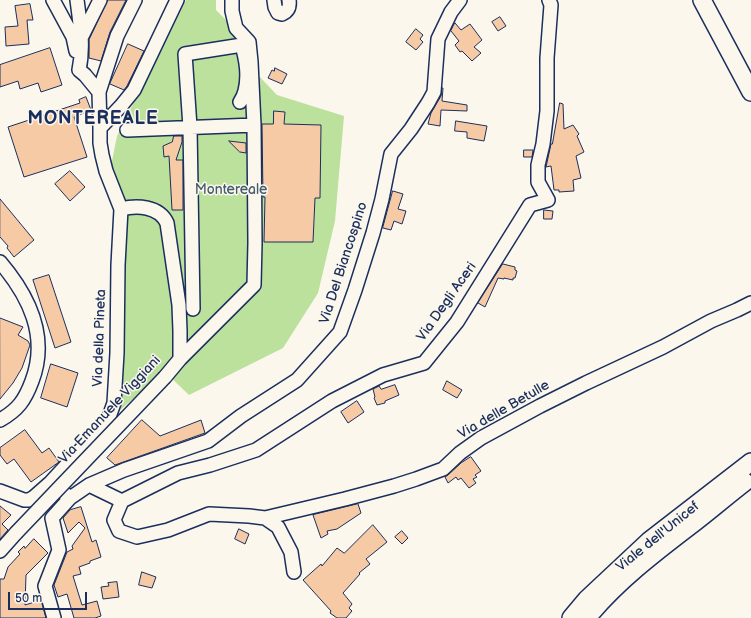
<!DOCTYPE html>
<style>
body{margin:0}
#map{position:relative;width:751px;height:618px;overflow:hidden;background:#fbf7ec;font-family:"Balsamiq Sans",sans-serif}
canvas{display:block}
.scale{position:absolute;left:8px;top:592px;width:79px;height:18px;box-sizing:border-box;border:2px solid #1b2f5e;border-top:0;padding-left:5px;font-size:12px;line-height:14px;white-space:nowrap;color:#1b2f5e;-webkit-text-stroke:3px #fbf7ec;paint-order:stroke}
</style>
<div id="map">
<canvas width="751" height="618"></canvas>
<div class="scale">50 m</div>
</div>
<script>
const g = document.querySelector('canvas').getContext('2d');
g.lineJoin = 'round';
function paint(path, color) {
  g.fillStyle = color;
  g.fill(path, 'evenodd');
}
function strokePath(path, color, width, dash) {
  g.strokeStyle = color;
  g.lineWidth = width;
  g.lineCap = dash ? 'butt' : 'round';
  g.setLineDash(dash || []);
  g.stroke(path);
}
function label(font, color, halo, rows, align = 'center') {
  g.font = font + ' "Balsamiq Sans",sans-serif';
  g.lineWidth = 3;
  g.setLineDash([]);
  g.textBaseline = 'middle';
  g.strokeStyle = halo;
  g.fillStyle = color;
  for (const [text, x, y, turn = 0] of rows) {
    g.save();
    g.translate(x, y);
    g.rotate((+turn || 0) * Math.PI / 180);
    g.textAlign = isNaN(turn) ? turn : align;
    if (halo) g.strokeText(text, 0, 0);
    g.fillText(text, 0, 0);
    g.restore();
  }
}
const green = new Path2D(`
 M186,0H216V10L225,19L245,44L256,73L277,95L344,116L335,221L318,293L283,348L189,395L164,371L118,412L123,271L128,219L121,196L111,166L117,136L131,108L161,52L178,17Z`);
const building = new Path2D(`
 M108,0H126L110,32L101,61L89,58V40Z
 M30,4L33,20H27L29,44L6,46L5,27L18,26L15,6Z
 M500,17L506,26L498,31L492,22Z
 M455,23L461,30L470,24L482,40L474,47L481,53L472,61L462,51L460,52L455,45L459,41L451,31Z
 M416,29L423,35L420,39L423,42L416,50L406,42Z
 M128,44L144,51L127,86L124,90L110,84Z
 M50,48L62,85L41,92L38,83L20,89L18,81L0,87V65Z
 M275,68L287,74L282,84L268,78L272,70L274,71Z
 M442,88H443L442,101L467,105V111L441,110L440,126L428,124L431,113L441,96Z
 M86,97L91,110L74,117L87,157L24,177L8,127L80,103L79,100Z
 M560,103L563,104L564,129L573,125L579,134L577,136L584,152L576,156L581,178L573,180L574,191L559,192V190H554L551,166L546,167L551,144H552Z
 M274,111L285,112L284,124L321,125L320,198H315L313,242H264L265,197H263L262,124H273Z
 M456,121L487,126L484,141L467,138V132L455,131Z
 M174,136H182V142L176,160H183V210H172L169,156L164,157L163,146L172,142Z
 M229,141L246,143V153L240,152Z
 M524,150H533L532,157H524Z
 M70,171L85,187L70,201L55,184Z
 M393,191L403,194L398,209L406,211L402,224L394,221L391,230L383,228Z
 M0,199L34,240L14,257L7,248L8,246L0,237Z
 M544,210L553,211L552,219H544Z
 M503,264L515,267V270L517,271L515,278H513V280L504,278V279L498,278L485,307L478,303Z
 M49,275L71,342L55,348L33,280Z
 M0,318L23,327L18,335L28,341L30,345L22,368L13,383L0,399Z
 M51,364L78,373L67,407L41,398Z
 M447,381L462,390L457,398L443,390Z
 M395,385L399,395L385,401V403L377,405L374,398L375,397L373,389L379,386L381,389Z
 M357,401L364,412L348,423L341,412Z
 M142,420L160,436L201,420L205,433L115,465L107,458Z
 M25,430L42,453L49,448L59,462L31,482L14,459L7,464L0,455V448Z
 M471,457L481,471L475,475L477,477L473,479L476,483L469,488L461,478L458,480L456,477L448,483L445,477L448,475L461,463Z
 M358,504L361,513L337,529L327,531L328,534L321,538L313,515Z
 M0,506L11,515L2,524L8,530L0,539Z
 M81,507L92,542L96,540L101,557L90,561V563L79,567L81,574L73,576L82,605L97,601L101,616L95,618H74L67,594L58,597L54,585L67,552L73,549L72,546L85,528L79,522L68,533L63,518L70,510Z
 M373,525L387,542L366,559L370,564L359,573L360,574L343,593L352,604L349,608L352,611L346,618H337L330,613L331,611L303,580L321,564L322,566L337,548L344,553Z
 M239,529L249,534L245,544L235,539Z
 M402,531L408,538L402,544L395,537Z
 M34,539L48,553L26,575L25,605L41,600L46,618H0V579H4L8,567L20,554L18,552L24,546L25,548Z
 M142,572L156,577L152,588L139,585Z
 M117,582L119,597L103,599L101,587L109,586L108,583Z`);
const minor = new Path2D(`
 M53,0L73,37L76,51
 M274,0L275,7L278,13L282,14C289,11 290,7 289,0
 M81,38L100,0
 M99,92L117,36L135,0
 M100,128L121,106L134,90L177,0
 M127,130L254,125
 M121,209C137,205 159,206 167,223L179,305L180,331V359L165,377
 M0,262C29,296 49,336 32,381C25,400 18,410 0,420
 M193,309L190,127L185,54L242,45C246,60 249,75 245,91C244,95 242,99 240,102
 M180,359L254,285L255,243L254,125L251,62L249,42L236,28L232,11V0
 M51,482L70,498L52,518L59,550L45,586L54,618
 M89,485L124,470L208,441L241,416L297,380L340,332L355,290L373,233L382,199L391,154L411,129L428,103L434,92L438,39L451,12L460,0
 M0,491L24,500H29L34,497L51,482L100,429L109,417L114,403L117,353L118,265L121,209L106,171L102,155L100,143V128L99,92L85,75L79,70C84,47 80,23 77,0
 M70,498L89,485L122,501
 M122,501L178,473L210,465L256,450L332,401L383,375L424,363L457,322L530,205L548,200L538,182V165L543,144L547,111V58L551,5L549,0
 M122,501L114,520L119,531L137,537L168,530L209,514L249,516L265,518L278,527L291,552L294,572
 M265,518L345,499L394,486L416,479L443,469L460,453L481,438L540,406L586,383L663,347L711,321L737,310L751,303
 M0,551L16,533`);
const major = new Path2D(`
 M702,0L751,92
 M571,618L587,599L649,541L751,462
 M587,618C617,581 657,551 695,522C712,509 728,495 745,482`);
const minorBridge = new Path2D(`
 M16,533L165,377`);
const parkNames = [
 ["Montereale",231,190]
];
const streetNames = [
 ["Via Del Biancospino",344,263,-72],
 ["Via Degli Aceri",447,302,-55],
 ["Via della Pineta",100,338,-88],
 ["Via Emanuele Viggiani",110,410,-47],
 ["Via delle Betulle",504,410,-30],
 ["Viale dell'Unicef",658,537,-39]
];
const districtNames = [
 ["MONTEREALE",93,119]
];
paint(green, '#bce19c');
paint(building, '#f6caa5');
strokePath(building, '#1b2f5e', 1);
strokePath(minor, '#1b2f5e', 16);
strokePath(major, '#1b2f5e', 20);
strokePath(minor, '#fbf7ec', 13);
strokePath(major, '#fbf7ec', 17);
strokePath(minorBridge, '#1b2f5e', 16, []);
strokePath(minorBridge, '#fbf7ec', 13);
label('14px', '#435c6e', '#fbf7ec', parkNames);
label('14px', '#1b2f5e', '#fbf7ec', streetNames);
g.letterSpacing = '1px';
label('bold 18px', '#1b2f5e', '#fbf7ec', districtNames);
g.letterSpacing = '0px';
</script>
